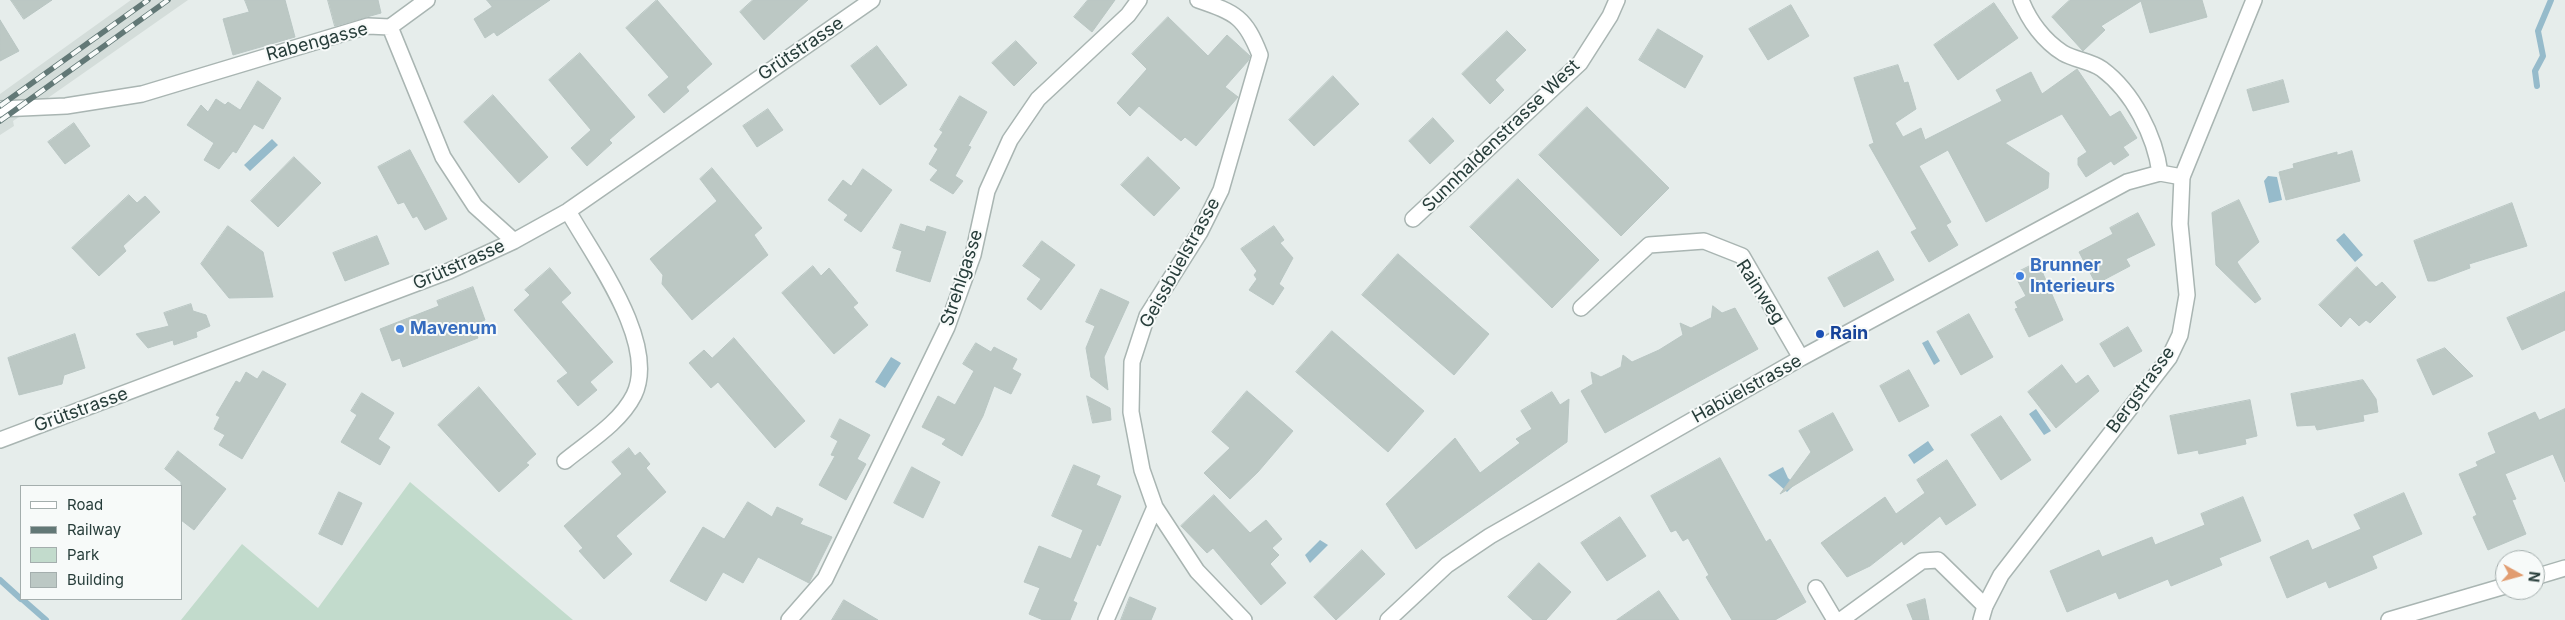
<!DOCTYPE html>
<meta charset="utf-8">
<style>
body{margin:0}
#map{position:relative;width:2565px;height:620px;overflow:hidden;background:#e6edeb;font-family:Inter,sans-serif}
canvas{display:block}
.legend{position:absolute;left:20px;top:485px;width:162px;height:115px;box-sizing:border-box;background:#f7faf9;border:1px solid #a4aead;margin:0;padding:6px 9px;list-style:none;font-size:15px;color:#273d3a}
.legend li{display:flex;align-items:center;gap:10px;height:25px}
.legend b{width:25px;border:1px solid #a4aead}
.north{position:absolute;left:2495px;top:550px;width:50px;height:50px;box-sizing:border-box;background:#f7faf9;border:1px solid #a4aead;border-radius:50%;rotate:97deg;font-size:14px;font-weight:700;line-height:20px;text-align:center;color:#273d3a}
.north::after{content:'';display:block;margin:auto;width:18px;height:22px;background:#e19c70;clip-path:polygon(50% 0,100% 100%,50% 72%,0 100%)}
</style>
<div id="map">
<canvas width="2565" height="620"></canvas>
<ul class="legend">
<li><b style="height:6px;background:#fff"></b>Road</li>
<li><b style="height:6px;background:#627876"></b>Railway</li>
<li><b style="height:14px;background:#c2dbcc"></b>Park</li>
<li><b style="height:14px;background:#bcc8c4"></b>Building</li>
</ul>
<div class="north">N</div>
</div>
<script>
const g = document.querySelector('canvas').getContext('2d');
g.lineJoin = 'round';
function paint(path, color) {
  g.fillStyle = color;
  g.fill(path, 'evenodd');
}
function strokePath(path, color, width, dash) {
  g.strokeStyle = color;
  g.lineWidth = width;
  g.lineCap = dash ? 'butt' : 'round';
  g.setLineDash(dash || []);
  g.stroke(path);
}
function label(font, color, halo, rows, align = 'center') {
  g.font = font + ' Inter,sans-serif';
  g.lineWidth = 4;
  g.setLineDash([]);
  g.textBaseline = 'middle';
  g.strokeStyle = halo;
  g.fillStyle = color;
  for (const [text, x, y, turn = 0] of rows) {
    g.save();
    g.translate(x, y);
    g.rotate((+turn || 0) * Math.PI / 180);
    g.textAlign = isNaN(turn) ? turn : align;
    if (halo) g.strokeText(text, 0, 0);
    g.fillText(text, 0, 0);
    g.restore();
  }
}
const built = new Path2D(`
 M131,0H188L45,100L0,103V94Z
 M0,115H22L13,121L14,126L0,135Z`);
const green = new Path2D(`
 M410,482L573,620H181L242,544L318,608Z`);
const water = new Path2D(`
 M272,139L278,145L250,171L244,165Z
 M2268,176L2277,177L2282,200L2269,203L2264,181Z
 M2344,233L2363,255L2355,262L2336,240Z
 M1928,340L1940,361L1934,365L1922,343Z
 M891,357L901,363L885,388L875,382Z
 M2036,409L2051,431L2044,435L2029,414Z
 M1928,441L1934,450L1914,464L1908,455Z
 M1783,467L1788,478L1795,484L1787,492L1768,475Z
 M1320,540L1328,545L1310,563L1305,555Z`);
const stream = new Path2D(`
 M2537,86L2535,71L2543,56L2538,31L2551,0
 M0,580L21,599
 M22,599L46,620`);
const building = new Path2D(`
 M11,0H52L24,19Z
 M245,0H285L295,37L233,55L223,19L249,12Z
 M328,0H378L381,13L335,26Z
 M487,0H550L497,36L494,32L485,38L474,19L492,7Z
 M657,0L712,64L686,87L689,91L664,113L648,95L669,77L626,28Z
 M753,0H808L764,40L740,12Z
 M1088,0H1115L1092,32L1074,17Z
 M2070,0H2202L2207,17L2150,33L2141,1L2101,26L2105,30L2083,51L2052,17Z
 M1994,3L2018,38L1958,80L1934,45Z
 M1791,5L1809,36L1768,60L1749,29Z
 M1168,17L1208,56L1227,35L1250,56L1248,61L1225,87L1238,97L1196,146L1185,137L1181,141L1139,106L1130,116L1117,103L1147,69L1132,54Z
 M0,20L19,51L0,61Z
 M1658,29L1703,56L1685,88L1639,60Z
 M1507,31L1526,50L1495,80L1504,90L1490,104L1462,74Z
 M1016,41L1037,63L1014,86L992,63Z
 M877,46L907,85L880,105L851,66Z
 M580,53L635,117L609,140L612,143L587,166L571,148L591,130L549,80Z
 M1898,65L1904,83L1908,82L1916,109L1895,123L1903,137L1921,128L1925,140L2002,101L1996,90L2031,72L2042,94L2077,69L2110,117L2120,111L2137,138L2123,147L2129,155L2114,165L2111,161L2086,177L2078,165V158L2087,152L2062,114L2005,143L2049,173L2048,188L1986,222L1948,150L1919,166L1951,222L1946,225L1958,245L1929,262L1911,232L1917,229L1869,145L1874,143L1854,78Z
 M1333,76L1359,104L1314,146L1289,120Z
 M2283,80L2289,102L2253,111L2247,90Z
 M258,81L281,98L263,129L254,124L236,153L233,151L219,169L204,160L214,143L187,125L201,105L208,112L216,99L225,105L228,102L240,110Z
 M493,95L548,157L519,183L464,122Z
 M960,96L987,112L968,146L971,147L955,176L963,181L953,194L930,180L938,170L929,164L938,149L934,146L943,132L940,130Z
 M1587,107L1669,188L1621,236L1539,155Z
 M768,109L783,130L757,147L743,126Z
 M1433,118L1454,141L1430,164L1409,141Z
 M74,123L90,146L65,164L48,142Z
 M410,150L447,219L425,230L417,216L413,218L404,202L398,204L378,167Z
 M2352,151L2360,181L2286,200L2279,172L2294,168L2293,164L2337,152V155Z
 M294,157L321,183L278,227L251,201Z
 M1148,157L1180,188L1154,216L1121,185Z
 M712,168L762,228L754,235L768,255L692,320L662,284L663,275L650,259L717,201L700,179Z
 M863,169L892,190L861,232L844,220L848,215L828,200L843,180L851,186Z
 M1518,179L1599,260L1552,308L1470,227Z
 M129,195L137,203L145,196L160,212L123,246L126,251L99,276L72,248Z
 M2239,200L2259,242L2237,262L2261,299L2255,303L2216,265L2212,213Z
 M2512,203L2527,246L2469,264L2470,268L2435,281H2428L2414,241Z
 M2138,213L2155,245L2126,259L2130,266L2096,284L2079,252L2113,234L2110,228Z
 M901,224L925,232L927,226L946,232L930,282L896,271L902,251L893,248Z
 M228,226L263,252L273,297L229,298L201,264Z
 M1274,226L1284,240L1280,243L1293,258L1279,284L1284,288L1273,305L1249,290L1257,279L1254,275L1257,271L1241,249Z
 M377,236L389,264L345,281L333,253Z
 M1042,241L1075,265L1041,310L1027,299L1041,279L1023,266Z
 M1878,251L1894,280L1844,307L1828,278Z
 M1398,254L1489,334L1454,375L1362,295Z
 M2038,262L2063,320L2029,337L2015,309L2018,308L2015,302L2026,296L2014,274Z
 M813,266L821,276L829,268L858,303L853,307L868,325L834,354L782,293Z
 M2357,267L2376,287L2382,282L2396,297L2370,323L2366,320L2359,326L2350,317L2341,327L2319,305Z
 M550,268L571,293L561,302L613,362L590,382L597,390L578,406L557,381L568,373L514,310L530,295L525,290Z
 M473,287L485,320L473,325L478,338L403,367L400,358L392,361L380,329L439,306L437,301Z
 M1101,289L1129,302L1104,357L1108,390L1091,377L1086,348L1095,326L1086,322Z
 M2565,292V330L2522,350L2507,318Z
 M191,304L193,311L206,315L210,326L196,332L197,337L174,345L173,340L148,348L136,334L169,326L164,313Z
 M1713,306L1722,313L1735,308L1758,349L1605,433L1581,391L1593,384L1591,372L1601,377L1621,367L1623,355L1632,362L1659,350L1683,335L1680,323L1691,328L1711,318Z
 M1969,314L1993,357L1961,375L1937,332Z
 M2128,327L2142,351L2114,367L2100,344Z
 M1332,331L1424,411L1388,452L1296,372Z
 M75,334L85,368L64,375L62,384L19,395L8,358Z
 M734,338L805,421L775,448L718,382L711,388L689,363L704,350L712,358Z
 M976,343L991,352L994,347L1017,359L1012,369L1021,374L1011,394L994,386L983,416L962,456L942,444L946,439L922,427L938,396L955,405L974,371L963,364Z
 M2445,348L2473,376L2433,395L2417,360Z
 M2062,365L2076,384L2088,375L2099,391L2056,428L2028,392Z
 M1909,370L1929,406L1899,422L1880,386Z
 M263,371L286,384L242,459L219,445L225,435L214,429L220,417L216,415L236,381L240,383L246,372L257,379Z
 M2363,380L2376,399L2378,412L2363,415L2364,421L2317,430L2315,425L2297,426L2291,394Z
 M479,387L536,454L526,463L529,465L499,492L438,425Z
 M1247,391L1293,431L1258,472L1230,499L1204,473L1230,448L1212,432Z
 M1552,392L1560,405L1569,399L1567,442L1416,549L1386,504L1455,438L1480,473L1520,443L1516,439L1532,429L1521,411Z
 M362,393L394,413L378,439L390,447L380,465L341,442L357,415L351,411Z
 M1087,396L1110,408L1111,420L1093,423Z
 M2250,400L2257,436L2245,439L2246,444L2199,454L2198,450L2178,454L2170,416Z
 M2565,409V482L2553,454L2505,474L2516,499L2512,500L2526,534L2488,550L2473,517L2477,515L2459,474L2478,466L2476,462L2496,453L2488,433L2535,412L2539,420Z
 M1833,413L1853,450L1780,494L1811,452L1799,431Z
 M2001,416L2031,460L2001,480L1971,435Z
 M840,419L870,435L857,459L866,464L846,500L819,485L835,456L831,455L838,441L831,437Z
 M629,448L635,456L640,452L650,464L646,468L666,492L616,536L632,554L604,579L579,551L583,548L564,526L622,474L612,462Z
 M178,451L226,489L194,530L181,520V482L165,469Z
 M1720,458L1766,542L1770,539L1806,602L1775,620H1732L1706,577L1709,575L1688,538L1683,541L1676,530L1671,532L1651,496Z
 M1947,460L1976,505L1946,525L1940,516L1904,545L1902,541L1870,566L1847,577L1821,543L1885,497L1896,514L1925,493L1917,480Z
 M1074,465L1100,476L1096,485L1121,496L1100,546L1097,544L1073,601L1077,603L1070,620H1043L1029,614L1040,588L1024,582L1039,546L1071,559L1083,530L1052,516Z
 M912,467L940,482L923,518L894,503Z
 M339,492L362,503L342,545L319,534Z
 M2404,493L2422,534L2372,556L2377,568L2329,588L2326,581L2287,598L2270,557L2308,540L2312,550L2361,529L2354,515Z
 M1214,495L1250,533L1266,520L1282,539L1272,548L1279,555L1270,564L1286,583L1261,605L1213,548L1207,553L1181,526Z
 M2243,497L2261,541L2219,558L2222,565L2171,586L2168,579L2119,599L2116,592L2067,612L2050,571L2099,550L2102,557L2152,537L2155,545L2205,525L2201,514Z
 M748,502L772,517L777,507L803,519L800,524L832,537L809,583L758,557L743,583L723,572L706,601L670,581L703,527L724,539Z
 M1620,517L1646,556L1607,581L1581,543Z
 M1362,550L1385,574L1336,620L1314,597Z
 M1539,563L1571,592L1546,620H1533L1508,597Z
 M1659,591L1679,620H1617Z
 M1130,597L1156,608L1151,620H1121Z
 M1925,599L1929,620H1913L1907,605Z
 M844,600L878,620H832Z`);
const minor = new Path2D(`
 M1198,0C1236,13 1245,17 1260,55L1221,190L1200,232L1147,316L1132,362L1131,412L1142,470L1155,507L1197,571L1244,620
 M2021,0C2029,21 2044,41 2063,53C2075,60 2091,61 2102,69C2133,92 2155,136 2160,173
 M390,27L427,0
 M0,109L66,106L142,94L368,26L390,27L443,157L475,206L514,241
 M1413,219L1580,63L1610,16L1617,0
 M1581,308L1649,245L1704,241L1742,256L1801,358
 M0,440L449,271L514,241L568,211L872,0
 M565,461C588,442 620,423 634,395C659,343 593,256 568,211
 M2535,577L2565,568
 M1816,588L1835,620
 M789,620L825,579L947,327L973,255L987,191L1010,140L1038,99L1128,15L1139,0
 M1106,620L1155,507
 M1388,620L1447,565L1490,536L1801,358L2127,182L2160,173L2182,177
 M1841,620L1922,561L1938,560L1985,606
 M2389,620L2505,586`);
const tertiary = new Path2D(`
 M1981,620L1985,606L2001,575L2169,358L2180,335L2187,295L2180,224L2182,177L2254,0`);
const rail = new Path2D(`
 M0,106L148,0
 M0,121L168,0`);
const markers = [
 [2020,276,5,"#3f7fe0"],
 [400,329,5,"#3f7fe0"],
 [1820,334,5,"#1a4fb4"]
];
const streetNames = [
 ["Rabengasse",317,42,-15],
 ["Grütstrasse",801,49,-34],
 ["Sunnhaldenstrasse West",1501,136,-44],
 ["Geissbüelstrasse",1180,263,-61],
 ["Grütstrasse",459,265,-24],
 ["Strehlgasse",962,278,-72],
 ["Rainweg",1760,292,57],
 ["Habüelstrasse",1747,389,-29],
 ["Bergstrasse",2141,390,-54],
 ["Grütstrasse",81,410,-20]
];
const shopNames = [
 ["Brunner",2030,266],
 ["Interieurs",2030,287],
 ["Mavenum",410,329]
];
const transitNames = [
 ["Rain",1830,334]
];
paint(built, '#d4ddda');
paint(green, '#c2dbcc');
paint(water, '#96bbcb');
strokePath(stream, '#96bbcb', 6);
paint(building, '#bcc8c4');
strokePath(building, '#b9c6c3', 1);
strokePath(minor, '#a9b5b2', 18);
strokePath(tertiary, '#a9b5b2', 18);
strokePath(minor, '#fff', 15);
strokePath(tertiary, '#fff', 15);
strokePath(rail, '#627876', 5.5);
strokePath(rail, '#f7faf9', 4, [11]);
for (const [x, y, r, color] of markers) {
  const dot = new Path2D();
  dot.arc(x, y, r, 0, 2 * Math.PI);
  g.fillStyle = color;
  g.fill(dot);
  strokePath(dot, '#f7faf9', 2);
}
label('18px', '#273d3a', '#f7faf9', streetNames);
label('bold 18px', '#366cbe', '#f7faf9', shopNames, 'left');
label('bold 18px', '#164399', '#f7faf9', transitNames, 'left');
</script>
